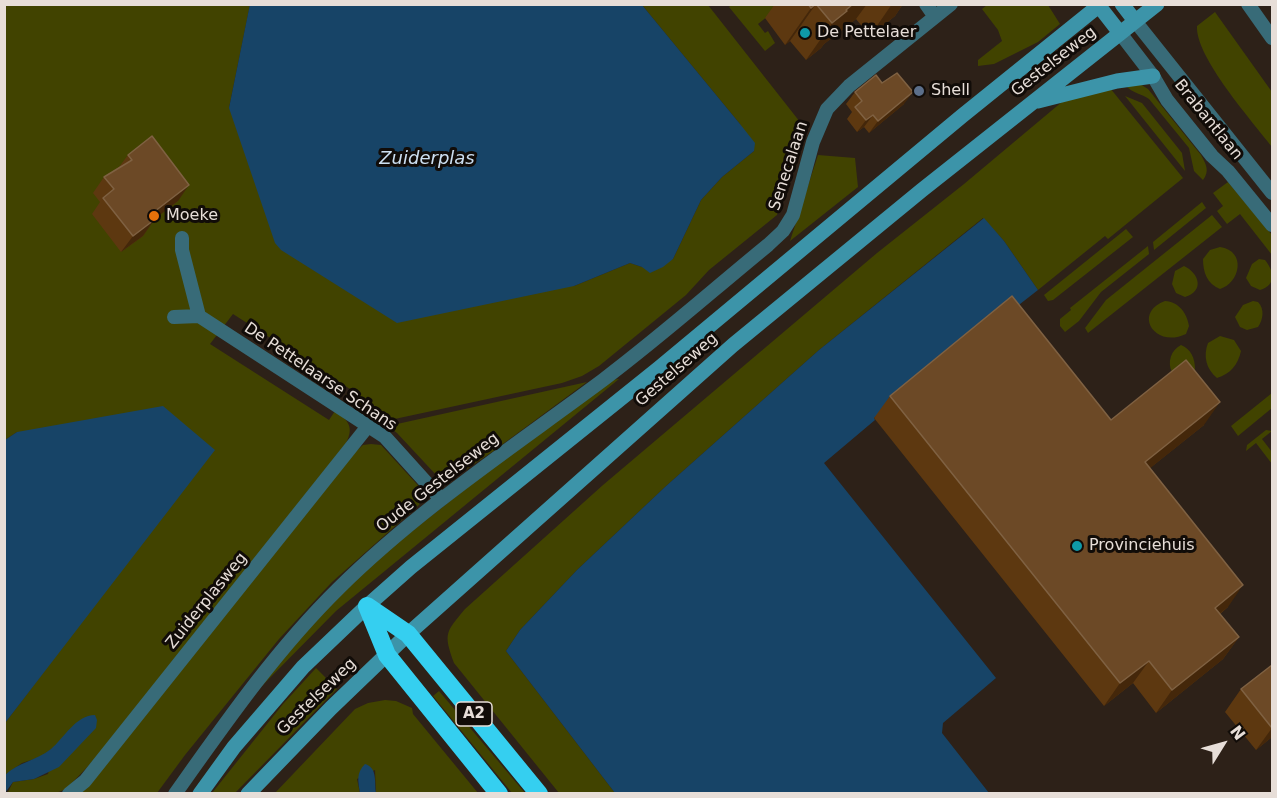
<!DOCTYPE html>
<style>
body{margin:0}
#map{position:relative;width:1277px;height:798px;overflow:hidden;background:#2d2118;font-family:"DejaVu Sans",sans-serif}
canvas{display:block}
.frame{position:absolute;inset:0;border:6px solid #e7ded8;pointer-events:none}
.north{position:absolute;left:1193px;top:714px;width:60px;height:60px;-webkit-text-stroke:4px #110c08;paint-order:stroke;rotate:53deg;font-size:16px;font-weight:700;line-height:24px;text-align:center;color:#e7ded8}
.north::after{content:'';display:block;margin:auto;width:21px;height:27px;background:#e7ded8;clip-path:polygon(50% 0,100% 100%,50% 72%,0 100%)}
</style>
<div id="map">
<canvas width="1277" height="798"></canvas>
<div class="frame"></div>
<div class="north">N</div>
</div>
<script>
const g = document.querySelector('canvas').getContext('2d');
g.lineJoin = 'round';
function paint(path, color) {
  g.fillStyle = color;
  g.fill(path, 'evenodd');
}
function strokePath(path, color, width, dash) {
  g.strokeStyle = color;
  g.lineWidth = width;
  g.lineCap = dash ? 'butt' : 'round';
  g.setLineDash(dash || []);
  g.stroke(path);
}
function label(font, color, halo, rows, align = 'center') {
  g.font = font + ' "DejaVu Sans",sans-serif';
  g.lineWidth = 6;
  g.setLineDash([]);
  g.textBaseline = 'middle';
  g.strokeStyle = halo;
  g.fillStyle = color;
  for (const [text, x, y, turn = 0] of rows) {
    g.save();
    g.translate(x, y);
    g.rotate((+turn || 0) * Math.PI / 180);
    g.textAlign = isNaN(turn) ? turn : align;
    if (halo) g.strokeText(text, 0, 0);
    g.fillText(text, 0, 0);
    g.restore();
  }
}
const green = new Path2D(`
 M732,4L777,5L778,8L758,24L765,33L768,31L775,43L765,51L729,7Z
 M5,5H250L229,108L574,286L630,263L642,267L673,259L701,200L722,177L754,151L740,124L642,5H708L800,122L777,215L709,270L686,295L599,366L582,376L562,383L390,420L374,409L369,414L344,398L350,389L233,314L210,344L329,420L335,411C349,420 354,428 346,443L98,756L66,789L56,793L7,794L13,782L34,779L48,774L53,748L41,757L22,763L5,775V723L67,641L17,432L5,440Z
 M987,5H1048L1060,24L1038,42L994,64L978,66V60L1002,41L998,30L982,9Z
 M1215,12L1272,92V147C1253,122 1195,57 1197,26Z
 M1137,82L1148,89L1201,155C1206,164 1210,171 1203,180L1194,171L1189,148L1149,99C1142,94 1132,93 1126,86Z
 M1110,88L1183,178L1108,239L1105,236L1038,290L1004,241L983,218L819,350L665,487L577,570L520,630L506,651L615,793H559L454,663C443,633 446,632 465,609L603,485L877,253L964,184L1063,101Z
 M1125,96L1142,103L1182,153L1185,171Z
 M818,155L855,158L858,187L790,241Z
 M1228,182L1272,235V255L1240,214L1227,224L1217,211L1223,206L1213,193Z
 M1202,202L1206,208L1154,250L1153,242Z
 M1212,215L1222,227L1088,333L1085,328L1106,300Z
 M1126,229L1133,237L1053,300L1048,301L1044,295Z
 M1148,246L1149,254L1101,292L1079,321L1065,332L1060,326V319L1071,310L1070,308Z
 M1220,247C1247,251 1240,283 1220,289C1207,284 1203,272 1203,259L1210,250Z
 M1259,259L1265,260C1274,271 1277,285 1260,290L1251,286L1246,278L1252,264Z
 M1184,266C1199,273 1205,291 1185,297L1176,293L1172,284L1175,271Z
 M1165,301C1179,302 1187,313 1189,326L1186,334C1155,349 1132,313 1165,301Z
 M1253,301L1258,302C1265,309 1263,320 1258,327L1247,330L1240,327L1235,317L1243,305Z
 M1220,336L1234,340L1241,351C1238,365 1230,374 1217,378C1206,369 1203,356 1208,343Z
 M1181,345C1191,349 1195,358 1195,369L1192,373L1172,372C1167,362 1171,350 1181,345Z
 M619,379L336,611L256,692L287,648L368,566L473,483L610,380Z
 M587,382L492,452L452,479L438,477L397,433L388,426Z
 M1272,393V408L1238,436L1231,426Z
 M1266,430L1272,431L1262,439L1272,452V464L1256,443L1246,451L1247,445Z
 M371,444L381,445L425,493L419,505L332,582L279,639L185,755L157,793L77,794L354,453L363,445Z
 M316,668L337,689L235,793H212L283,704Z
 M439,691L525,793H512L433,696Z
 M385,700L396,701L412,708L413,714L478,793H376L375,770L357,779L360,793L274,794L355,709L368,703Z`);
const water = new Path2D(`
 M250,4L642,5L740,124L755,143L754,151L722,177L701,200L673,259L663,267L650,273L642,267L630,263L574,286L397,323L281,250L275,243L229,108Z
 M984,218L1004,241L1038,290L874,418L875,420L824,463L996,678L943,723L942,733L989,793H615L506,651L520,630L577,570L665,487L819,350Z
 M163,406L215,450L5,723V440L17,432Z
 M95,715L97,720L96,728L59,767L34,779L13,782L5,793V775C18,762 36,761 51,749C64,738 76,715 95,715Z
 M365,764C378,768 374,782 376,793H360C358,781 356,773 365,764Z`);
const minor = new Path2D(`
 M926,4L935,17
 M1248,4L1272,38
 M1135,21L1272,193
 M1120,33L1153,76L1167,100L1212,156L1228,171L1272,225
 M182,238V250L199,316
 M174,317L199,316L385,437L441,499
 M69,794L85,781L368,426
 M175,794C226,722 276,650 339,588C419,509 513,447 603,380C660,337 713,290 768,245L783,231L793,215L813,142L827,109L849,86L951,4`);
const secondary = new Path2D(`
 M1122,4L1135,21
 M1099,6L1120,33
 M1038,101L1117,81L1153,76
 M200,794L234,747L303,667L367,606L411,567L659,368L962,116L1101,4
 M248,794L331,708L408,634L733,345L922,190L1157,4`);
const motorway = new Path2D(`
 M367,606L408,634L539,794
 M367,606L387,655L499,794`);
const wall = new Path2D(`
 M775,4H903L895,16L870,36L856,19L824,44L821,48L806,60L790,41L785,45L765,18Z
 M882,83L904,104L869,133L864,127L857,132L847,119L852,112L846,104L855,92Z
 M128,155L178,201L154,219L143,236L121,252L92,214L100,202L93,193L104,177L119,167Z
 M890,396L1111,420L1204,425L1150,468L1228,607L1220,614L1239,637L1223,659L1156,713L1133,683L1104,706L874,418Z
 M1272,665V737L1256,750L1225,712L1241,689Z`);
const shadedWall = new Path2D(`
 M816,4L790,41L785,45L811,8Z
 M853,4H867L856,19L824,44L821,48L806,60L832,23L846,10Z
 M892,4H903L895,16L870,36Z
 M913,92L904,104L869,133L878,121Z
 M873,115L864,127L857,132L866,120Z
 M189,185L178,201L139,231L150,215Z
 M154,220L143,236L121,252L133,236Z
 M1220,402L1204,425L1129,485L1145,462Z
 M1243,585L1228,607L1199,630L1215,608Z
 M1239,637L1223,659L1156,713L1172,690Z
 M1149,661L1133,683L1104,706L1120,683Z
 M1272,727V737L1256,750L1272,728Z`);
const building = new Path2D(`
 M808,4H816L811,8Z
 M816,4H853L846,10L847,11L832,23Z
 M897,73L913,92L878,121L873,115L866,120L855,107L862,101L855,92L876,75L882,83Z
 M152,136L189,185L150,215L154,220L133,236L103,198L114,189L104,177L132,160L128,155Z
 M1012,296L1111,420L1186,360L1220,402L1145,462L1243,585L1215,608L1239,637L1172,690L1149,661L1120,683L890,396Z
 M1272,665V728L1241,689Z`);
const markers = [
 [805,33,6,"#0f9aa8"],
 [919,91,6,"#5c6f8a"],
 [154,216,6,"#e8710a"],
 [1077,546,6,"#0f9aa8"]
];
const shields = [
 [474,714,36]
];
const shieldNames = [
 ["A2",474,714]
];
const poiNames = [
 ["De Pettelaer",817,33],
 ["Shell",931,91],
 ["Moeke",166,216],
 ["Provinciehuis",1089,546]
];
const streetNames = [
 ["Gestelseweg",1054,62,-38],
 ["Brabantlaan",1208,120,51],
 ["Senecalaan",789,166,-72],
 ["Gestelseweg",677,370,-41],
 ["De Pettelaarse Schans",320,377,34],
 ["Oude Gestelseweg",438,483,-38],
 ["Zuiderplasweg",207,601,-51],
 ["Gestelseweg",317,697,-44]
];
const waterNames = [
 ["Zuiderplas",427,159]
];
paint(green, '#414300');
paint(water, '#174467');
strokePath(minor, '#386b78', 14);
strokePath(secondary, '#3c94a9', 15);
strokePath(motorway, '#35cff0', 18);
paint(wall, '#5d3810');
paint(shadedWall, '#44270a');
paint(building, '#6c4926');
strokePath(building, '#7f6142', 1.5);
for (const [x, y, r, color] of markers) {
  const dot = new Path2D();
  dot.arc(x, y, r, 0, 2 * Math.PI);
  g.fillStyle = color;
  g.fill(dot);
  strokePath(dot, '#110c08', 2);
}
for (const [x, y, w] of shields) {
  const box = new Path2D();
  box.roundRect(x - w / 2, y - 12, w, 24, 4.5);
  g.fillStyle = '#110c08';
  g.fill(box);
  strokePath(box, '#e7ded8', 1.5);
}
label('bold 15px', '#e7ded8', null, shieldNames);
label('16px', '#e7ded8', '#110c08', poiNames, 'left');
label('16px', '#e7ded8', '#110c08', streetNames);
label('italic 18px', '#cde0f2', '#110c08', waterNames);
</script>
